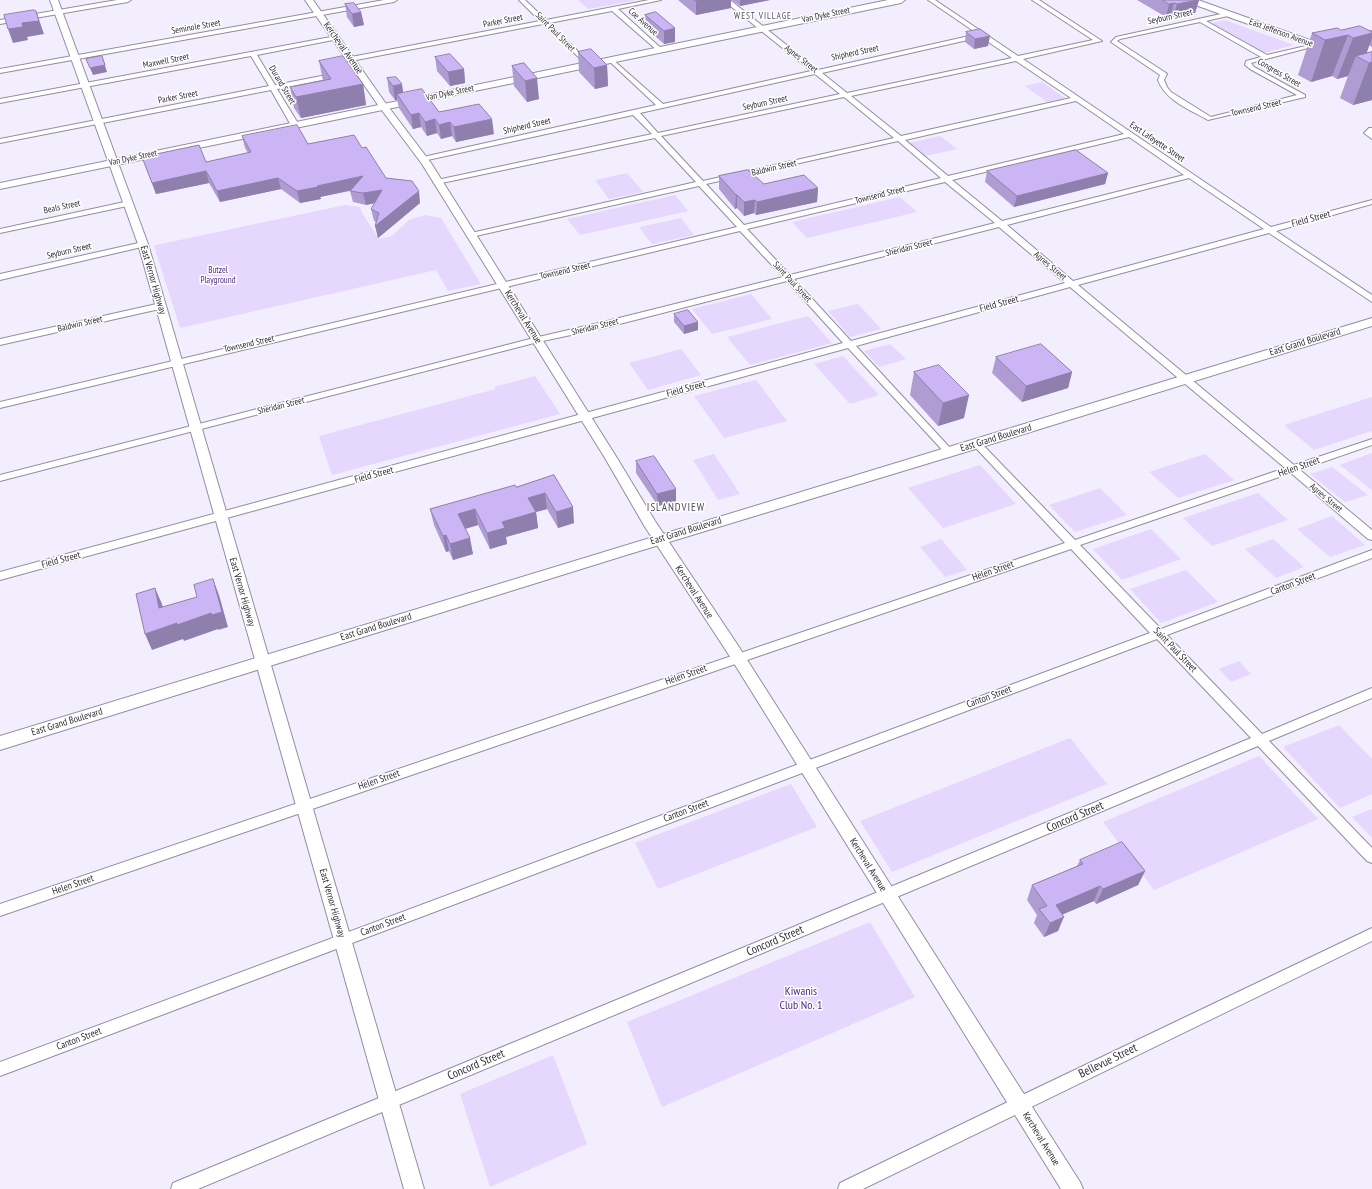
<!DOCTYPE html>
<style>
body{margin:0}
canvas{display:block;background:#f3eefe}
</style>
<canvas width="1372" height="1189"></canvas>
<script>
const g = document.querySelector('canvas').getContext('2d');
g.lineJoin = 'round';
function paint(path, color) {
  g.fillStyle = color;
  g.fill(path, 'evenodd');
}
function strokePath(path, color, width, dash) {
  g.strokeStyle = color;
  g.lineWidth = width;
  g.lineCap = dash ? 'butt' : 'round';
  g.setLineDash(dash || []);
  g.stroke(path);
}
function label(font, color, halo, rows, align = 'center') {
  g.font = font + ' "PT Sans Narrow",sans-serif';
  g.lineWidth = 3;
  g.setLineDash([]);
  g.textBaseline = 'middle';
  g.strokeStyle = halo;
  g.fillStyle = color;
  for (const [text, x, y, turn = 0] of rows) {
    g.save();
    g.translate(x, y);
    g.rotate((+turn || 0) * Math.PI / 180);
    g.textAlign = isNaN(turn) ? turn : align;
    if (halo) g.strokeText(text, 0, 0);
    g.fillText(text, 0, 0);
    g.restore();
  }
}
const green = new Path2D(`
 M578,0H633V1L588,9Z
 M1225,20L1294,45L1263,53L1210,23Z
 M1042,82L1065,98L1047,102L1025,86Z
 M940,136L957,149L925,156L909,143Z
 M627,173L643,192L609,199L595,180Z
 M675,195L688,211L580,235L567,219Z
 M900,197L917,212L807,238L792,222Z
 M345,205L360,207L362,213L379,239L392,236L409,220L425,215L441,218L481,284L448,291L436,270L180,328L154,246L156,245Z
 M681,218L694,235L652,244L639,227Z
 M751,294L772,319L712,334L692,309Z
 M858,304L881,329L850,337L828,311Z
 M808,316L832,343L750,365L727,337Z
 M890,344L906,359L879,367L864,351Z
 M681,349L701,375L648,390L629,363Z
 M843,356L879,395L850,404L814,364Z
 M535,376L560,414L332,475L319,436L496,389L494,387Z
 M756,380L787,421L724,438L694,396Z
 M1372,397V431L1314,450L1284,425Z
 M1372,453V490L1340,465Z
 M714,454L740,494L718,500L693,460Z
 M1205,454L1234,480L1178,498L1149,472Z
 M980,465L1016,504L943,528L908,488Z
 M1332,467L1368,495L1345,502L1310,474Z
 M1100,488L1127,515L1075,532L1049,505Z
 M1258,493L1288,520L1212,546L1183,518Z
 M1332,516L1365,545L1330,557L1297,529Z
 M1151,529L1181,559L1122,580L1093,549Z
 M941,539L967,570L945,577L920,547Z
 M1273,539L1304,567L1276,578L1245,549Z
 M1186,570L1218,602L1161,623L1130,589Z
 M1239,661L1251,674L1231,682L1219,669Z
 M1339,725L1372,759V794L1340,808L1283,747Z
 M1070,738L1107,784L892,872L860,821Z
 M1259,756L1318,819L1154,890L1103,822Z
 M791,784L817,827L658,889L635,843Z
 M1372,809V838L1352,817Z
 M870,922L915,997L662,1107L627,1022Z
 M553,1055L587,1144L490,1187L460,1094Z`);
const minor = new Path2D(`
 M117,0H131L128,2L0,24V20Z
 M384,0H397L394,2L0,73V69Z
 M519,0H525L546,20L649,0H661L618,9L663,50L658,51L612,11L549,23L590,63L591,64L588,66L543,24L351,61L348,59L351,57L540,21Z
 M723,0H730L818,70L978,34L928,0H935L1018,56L1093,40L1032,0H1039L1102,41L1023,59L1271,227L1372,200V204L1276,231L1372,295V302L1269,233L1078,285L1294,465L1372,439V445L1300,470L1372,530V540L1368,539L1291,473L1080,545L1161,629L1372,550V558L1167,635L1262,734L1372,688V698L1269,741L1372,848V863L1367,861L1258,746L198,1189H171L173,1183L1251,738L1157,639L0,1076V1062L1150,633L1071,549L0,916V904L1065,543L974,446L972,444L974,442H980L1075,540L1285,468L1070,287L856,346L952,450L954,452L952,454H946L848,348L0,580V572L843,343L787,281L604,328L538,342L0,481V475L534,338L603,322L783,277L740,231L0,408V402L737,227L699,186L471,237L467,235L471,233L696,182L655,138L437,184L433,182L437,180L652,134L633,115L423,161L419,159L423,157L656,105L609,61L608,60L611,58L663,104L811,71ZM981,37L1012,58L847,93L822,73ZM1016,61L1071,98L901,136L851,96ZM815,74L840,94L658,133L640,113ZM844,97L894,138L703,181L661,136ZM1076,101L1124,134L948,176L905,140ZM1129,137L1184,175L1002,221L952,180ZM898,141L941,178L744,225L706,184ZM1189,178L1264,229L1073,281L1007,225ZM945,182L995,223L790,275L747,229ZM999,227L1065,283L851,341L794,279Z
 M1230,12L1232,13V15L1206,21L1267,55L1323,42V44L1251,63L1254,67L1305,95V97L1208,120C1190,110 1165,100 1158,80L1160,75L1111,42L1116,37ZM1200,22L1261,57L1246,61L1245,65L1250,69L1297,95L1211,117L1171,92L1167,87L1164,80L1167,74L1166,73L1117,41L1120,39Z
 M336,36L339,38L338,39L257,55L275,85L337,73L340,75L337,77L277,89L299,125L298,127H292L271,90L0,143V139L269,86L251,56L0,103V99Z
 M1369,128H1372V139L1364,133Z
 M129,201H132V205L0,233V229Z
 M143,242H146V246L0,280V274Z
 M161,303L165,306L164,308L0,345V339Z
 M1372,928V941L863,1189H838L840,1183L1014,1099Z`);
const tertiary = new Path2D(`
 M50,0H58L148,244L424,1189H404L138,244Z
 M305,0H313L384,101L431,163L617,458L655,521L737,644L1080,1182L1083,1189H1061L727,652L645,527L605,458L422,164L378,105Z`);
const secondary = new Path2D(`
 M888,0H905L901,3L0,189V183Z
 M1186,0H1198L1332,48L1334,50L1332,52H1326L1187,2Z
 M1372,318V326L982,447L623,556L0,750V736Z`);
const wall = new Path2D(`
 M678,0H731V8L696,15Z
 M732,0H770L740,6Z
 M1137,0H1199L1195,13L1173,17L1170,16L1166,17Z
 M345,4L361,12L364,25L354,27L347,17Z
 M656,12L675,42L664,44L646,28L645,15Z
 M1341,30H1372V47L1369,45L1366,53L1372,52V100L1353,105L1340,98L1348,76L1337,79L1332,76L1311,82L1298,75L1312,33Z
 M966,32L988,46L974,49L965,42Z
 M578,52L607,65L608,86L595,89L579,72Z
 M435,57L464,69L465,83L450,86L437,71Z
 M319,61L363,84L366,105L301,118L294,108L290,87L323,81Z
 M524,63L539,99L527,102L514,86L512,66Z
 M387,78L403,93L439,112L494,134L456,142L452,136L441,139L437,133L427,136L421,127L413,129L399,108L397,100H395L389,92Z
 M242,136L308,144L362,148L386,178L420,203L378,238L376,222L374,221L371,209L375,203L366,205L353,202L350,191L320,197L321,199L300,203L281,189L220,202L209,183L156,194L142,157L206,162L248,153L245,148Z
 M987,171L1108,173L1105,184L1014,207L985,182Z
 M719,176L764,184L818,188L817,202L756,215L754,213L744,216L737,208L735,209L719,189Z
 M674,314L698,330L684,334L674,322Z
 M996,357L1072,372L1068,388L1022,402L992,373Z
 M914,372L964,418L938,426L910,395Z
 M636,461L676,501L658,506L636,473Z
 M554,475L574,523L558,528L547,509L536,512L538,528L506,537L507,544L490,549L478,525L465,529L473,554L453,560L449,551L446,552L434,525L430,509L516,487Z
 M1080,860L1145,871L1138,885L1096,904L1094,901L1062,914L1058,931L1044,937L1034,923L1037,915L1027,900L1032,885L1077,866Z`);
const shadedWall = new Path2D(`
 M703,0H731V8L696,15V1Z
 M740,0H770L740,6Z
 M1198,0H1199L1195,13L1173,17L1177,4Z
 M1174,3L1170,16L1166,17L1169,4Z
 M36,11L44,34L27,37L28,40L13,43L8,29L22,23Z
 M361,12L364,25L354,27L352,14Z
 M675,28V42L664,44V31Z
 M1372,33V38L1364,60L1356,56L1348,76L1337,79L1353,38Z
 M1348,35L1332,76L1311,82L1325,40Z
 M990,36L988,46L974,49L975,39Z
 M102,56L107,72L93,75L90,68Z
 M1372,62V100L1353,105L1369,63Z
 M607,65L608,86L595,89L594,68Z
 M464,69L465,83L450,86L448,72Z
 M537,78L539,99L527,102L525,81Z
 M363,84L366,105L301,118L296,97Z
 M402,84L404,98L397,94V100H395L393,86Z
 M419,113L421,127L413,129L411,115Z
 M435,119L437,133L427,136L425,122Z
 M492,119L494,134L456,142L454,127Z
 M450,122L452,136L441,139L439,125Z
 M206,171L209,183L156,194L152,183Z
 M1108,173L1105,184L1014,207L1017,196Z
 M363,176L365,187L320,197L321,199L300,203L297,191L317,186Z
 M278,178L281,189L220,202L217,191Z
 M818,188L817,202L756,215L757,202Z
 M382,190L384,201L366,205L363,193Z
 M419,191L420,203L378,238L375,226Z
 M736,195H737V208L735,209Z
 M755,200L754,213L744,216V202Z
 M698,322V330L684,334V326Z
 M1072,372L1068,388L1022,402L1026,386Z
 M969,395L964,418L938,426L943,403Z
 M676,489V501L658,506L657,494Z
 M545,493L547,509L536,512L538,528L506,537L507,544L490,549L487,533L502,522L528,498Z
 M573,507L574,523L558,528L556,512Z
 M475,509L478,525L461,530L458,514Z
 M446,535L449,551L446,552L443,536Z
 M470,538L473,554L453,560L450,544Z
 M213,579L219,595L228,627L218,630V629L184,641L183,639L152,650L145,634L177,623L211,613Z
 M155,588L162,604L166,623L159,608Z
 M1145,871L1138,885L1096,904L1103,889Z
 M1100,886L1094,901L1050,920L1056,905Z
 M1064,917L1058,931L1044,937L1050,923Z`);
const building = new Path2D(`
 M694,0H703L696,1Z
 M1163,0H1198L1177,4L1174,3L1169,4Z
 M354,3L361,12L352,14L345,4Z
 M34,10L36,11L39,21L22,23L23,27L8,29L4,15Z
 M656,12L675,28L664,31L645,15Z
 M1360,26L1372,32V33L1353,38L1348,35L1325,40L1312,33L1337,28L1341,30Z
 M980,29L990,36L975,39L966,32Z
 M591,49L607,65L594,68L578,52Z
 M1372,52V62L1369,63L1356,56Z
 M450,54L464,69L448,72L435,57Z
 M102,56L105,65L90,68L86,59Z
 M343,56L363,84L296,97L290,87L331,79L319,61Z
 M524,63L537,78L525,81L512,66Z
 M396,77L402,84L393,86L387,78Z
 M422,89L439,112L479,104L492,119L454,127L450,122L439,125L435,119L425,122L419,113L411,115L397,94Z
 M297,125L308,144L354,135L362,148L366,147L386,178L412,181L419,191L375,226L379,213L371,209L382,190L363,193L350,191L363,176L317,186L318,187L297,191L278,178L217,191L206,171L152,183L142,157L199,145L206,162L251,152L242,136Z
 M1076,150L1108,173L1017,196L987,171Z
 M748,170L764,184L804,175L818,188L757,202L755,200L744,202L737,195H736L719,176Z
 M688,310L698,322L684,326L674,314Z
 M1041,344L1072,372L1026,386L996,357Z
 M939,365L969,395L943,403L914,372Z
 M654,456L676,489L657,494L636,461Z
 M554,475L573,507L556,512L545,493L528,498L536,512L502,522L505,528L487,533L475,509L458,514L470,538L450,544L446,535L443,536L430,509L515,485L516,487Z
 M213,579L222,612L212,615L211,613L177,625V623L145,634L136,594L155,588L159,608L197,597L194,585Z
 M1122,842L1145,871L1103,889L1100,886L1056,905L1064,917L1050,923L1039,909L1047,906L1032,885L1083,864L1080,860Z`);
const farStreetnames = [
 ["Van Dyke Street",826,15,-12],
 ["Seyburn Street",1170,17,-12],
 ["Parker Street",503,21,-11],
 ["Coe Avenue",643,22,42],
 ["Seminole Street",196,27,-10],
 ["Saint Paul Street",555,32,45],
 ["East Jefferson Avenue",1281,33,20],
 ["Shipherd Street",855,53,-12],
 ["Agnes Street",801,59,38],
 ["Maxwell Street",166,61,-11],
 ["Congress Street",1279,73,30],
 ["Durand Street",282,85,59],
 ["Van Dyke Street",450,93,-12],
 ["Parker Street",178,97,-11],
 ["Seyburn Street",765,103,-12],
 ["Townsend Street",1256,108,-13],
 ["Shipherd Street",527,126,-13],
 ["East Lafayette Street",1157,142,34],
 ["Van Dyke Street",133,158,-12],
 ["Baldwin Street",774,168,-13],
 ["Townsend Street",880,195,-14],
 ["Beals Street",62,207,-12],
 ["Sheridan Street",909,248,-14],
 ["Seyburn Street",69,251,-13],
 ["Agnes Street",1050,266,40],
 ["Townsend Street",565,271,-13],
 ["Saint Paul Street",792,282,47],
 ["Baldwin Street",80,324,-13],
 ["Sheridan Street",595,327,-14],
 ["Townsend Street",249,344,-13],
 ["Sheridan Street",281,406,-14],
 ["Agnes Street",1326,498,40]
];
const farNeighbourhoodnames = [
 ["WEST VILLAGE",763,16]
];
const farParknames = [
 ["Butzel",218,270],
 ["Playground",218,280]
];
const streetNames = [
 ["Kercheval Avenue",343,48,55],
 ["Field Street",1311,219,-15],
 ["East Vernor Highway",153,280,74],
 ["Field Street",999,304,-15],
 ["Kercheval Avenue",523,317,58],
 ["East Grand Boulevard",1305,342,-17],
 ["Field Street",686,389,-15],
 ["East Grand Boulevard",996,438,-17],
 ["Helen Street",1299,467,-19],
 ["Field Street",374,475,-15],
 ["East Grand Boulevard",686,531,-17],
 ["Field Street",61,560,-15],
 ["Helen Street",993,571,-19],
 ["Canton Street",1293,584,-21],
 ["East Vernor Highway",242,592,74],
 ["Kercheval Avenue",694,592,57],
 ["East Grand Boulevard",376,627,-17],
 ["Saint Paul Street",1175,650,46],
 ["Helen Street",686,675,-19],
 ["Canton Street",989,697,-20],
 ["East Grand Boulevard",67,722,-17],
 ["Helen Street",379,780,-19],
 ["Canton Street",686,811,-21],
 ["Kercheval Avenue",868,865,58],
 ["Helen Street",73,885,-19],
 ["East Vernor Highway",332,903,74],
 ["Canton Street",383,925,-21],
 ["Canton Street",79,1039,-21],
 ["Kercheval Avenue",1041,1139,58]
];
const neighbourhoodNames = [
 ["ISLANDVIEW",676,508]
];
const nearStreetnames = [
 ["Concord Street",1075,817,-23],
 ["Concord Street",775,941,-23],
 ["Bellevue Street",1108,1061,-26],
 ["Concord Street",476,1065,-23]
];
const nearParknames = [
 ["Kiwanis",801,992],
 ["Club No. 1",801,1006]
];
paint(green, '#e5d7fe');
strokePath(minor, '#938d9f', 2);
strokePath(tertiary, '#938d9f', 2);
strokePath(secondary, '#938d9f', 2);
paint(minor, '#fff');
paint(tertiary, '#fff');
paint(secondary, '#fff');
paint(wall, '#af9cd3');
paint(shadedWall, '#8f7fac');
paint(building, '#ccb5f5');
strokePath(building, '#8f7fac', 1);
label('9px', '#302d35', '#fff', farStreetnames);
g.letterSpacing = '1px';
label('9px', '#514b5b', '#fff', farNeighbourhoodnames);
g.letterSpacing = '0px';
label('9px', '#532984', '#fff', farParknames);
label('10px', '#302d35', '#fff', streetNames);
g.letterSpacing = '1px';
label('11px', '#514b5b', '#fff', neighbourhoodNames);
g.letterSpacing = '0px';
label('12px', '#302d35', '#fff', nearStreetnames);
label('12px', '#532984', '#fff', nearParknames);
</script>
